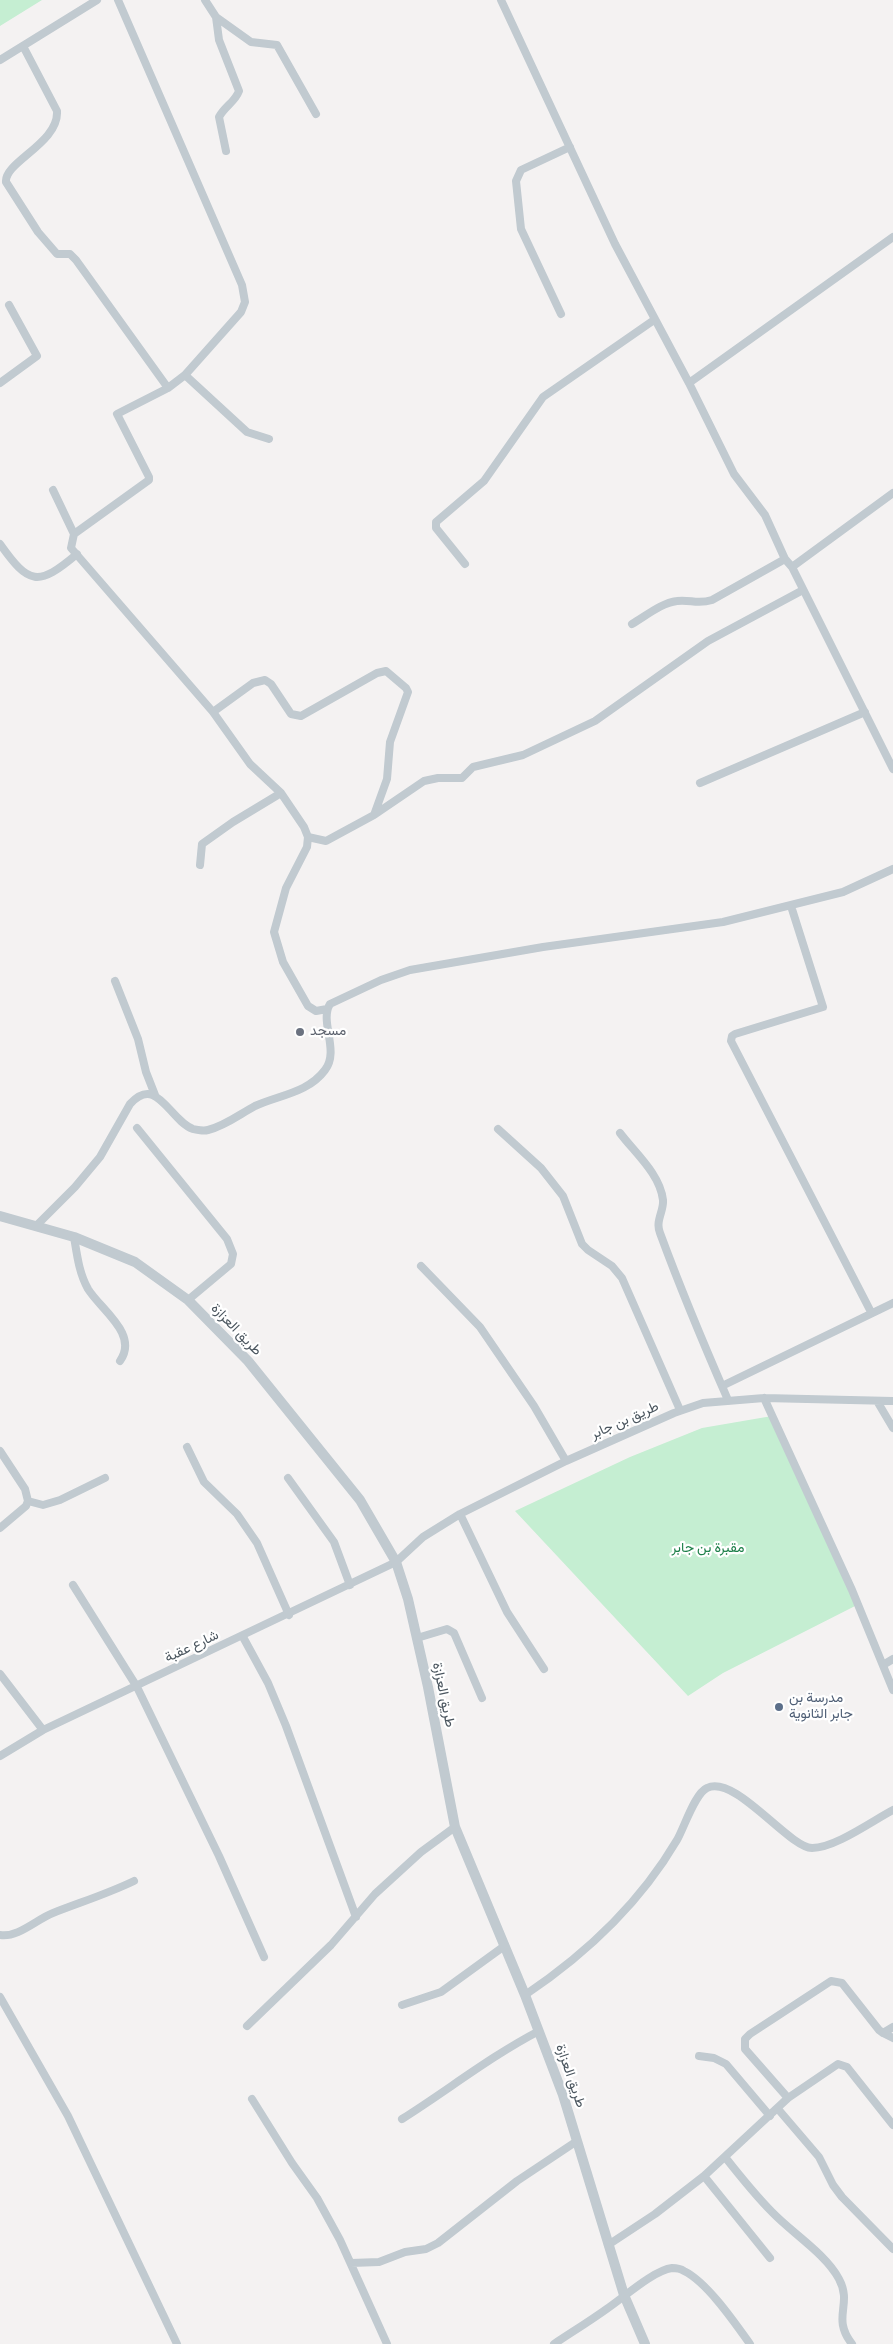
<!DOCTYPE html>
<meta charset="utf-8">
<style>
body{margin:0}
canvas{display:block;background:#f4f2f2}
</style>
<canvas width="893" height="2344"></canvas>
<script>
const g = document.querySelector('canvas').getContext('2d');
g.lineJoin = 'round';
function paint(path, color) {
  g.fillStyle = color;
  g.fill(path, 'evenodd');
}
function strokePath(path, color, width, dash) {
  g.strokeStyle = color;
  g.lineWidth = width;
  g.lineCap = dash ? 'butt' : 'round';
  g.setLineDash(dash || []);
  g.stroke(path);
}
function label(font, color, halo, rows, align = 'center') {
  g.font = font + ' "Titillium Web",Vazirmatn,sans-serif';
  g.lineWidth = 4.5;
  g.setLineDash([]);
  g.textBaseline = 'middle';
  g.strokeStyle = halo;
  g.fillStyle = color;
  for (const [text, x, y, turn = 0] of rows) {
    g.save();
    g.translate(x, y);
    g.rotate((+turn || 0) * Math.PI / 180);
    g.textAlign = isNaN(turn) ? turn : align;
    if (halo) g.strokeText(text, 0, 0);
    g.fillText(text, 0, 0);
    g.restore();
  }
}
const green = new Path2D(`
 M0,0H42L0,26Z
 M772,1416L859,1604L723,1673L688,1696L515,1511L630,1457L702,1428Z`);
const minor = new Path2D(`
 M118,0L242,285L245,302L241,312L185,375L168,388L117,414L149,477V480L74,534L71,548L213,712L250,764L281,793L304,827L308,837L307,847L286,888L274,932L283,962L308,1006L316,1011L327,1009
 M205,0L216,17L251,42L277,45L316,114
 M501,0L615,244L689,383L734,474L765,515L785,559L792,567L893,769
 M216,17L219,40L239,91C235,102 225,106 219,117L226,151
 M23,46L57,111C59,143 4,162 6,182L38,232L57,254H70L76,260L168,388
 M0,60L97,0
 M561,314L521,229L516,181L521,170L570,147
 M185,375L247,432L269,439
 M0,383L37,356L9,305
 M689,383L893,237
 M53,490L74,534
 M0,544C29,585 38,587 77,554
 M465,564L436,528V522L484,481L543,397L654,320
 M792,567L893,493
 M632,624C646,616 661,603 677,601C690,599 697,605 712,600L785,559
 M213,712L253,683L265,680L271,684L291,714L301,716L377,673L386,671L406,688L408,692L390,742L387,779L374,815
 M700,783L865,712
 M308,837L326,841L374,815L424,781L438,778H462L473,767L523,755L595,721L708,641L803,590
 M200,865L202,844L233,822L281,793
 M791,906L823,1007L735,1034L732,1036L731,1041L871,1312
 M115,981L138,1039L146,1072L155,1095
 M137,1128L227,1239L233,1254L231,1264L188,1300
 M498,1129L541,1168L563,1196L582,1244L588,1250L612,1266L622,1278L680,1410
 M620,1133C635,1153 660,1174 663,1200C664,1211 655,1221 660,1233C681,1290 704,1345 728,1400
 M36,1226L75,1187L100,1157L130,1104C157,1074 169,1120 193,1129C196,1130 204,1131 208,1130C225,1126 240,1114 255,1106C279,1095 308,1093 325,1070C340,1051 319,1021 330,1004L381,980L410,970L543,947L723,922L843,892L893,869
 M74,1237C77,1255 79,1273 88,1289C101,1310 139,1334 120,1361
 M421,1266L480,1327L534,1406L566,1461
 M722,1386L893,1303
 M764,1398L852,1590L893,1690
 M877,1401L893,1428
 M187,1447L204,1482L237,1514L257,1543L289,1615
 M0,1451L25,1489L28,1501L26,1506L0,1528
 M288,1478L334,1542L350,1585
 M28,1501L43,1505L60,1500L105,1478
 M460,1514L507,1612L544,1669
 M73,1585L137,1687L219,1856L264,1957
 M243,1637L268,1683L286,1726L356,1917
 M417,1638L447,1629L454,1633L482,1698
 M883,1665L893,1659
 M0,1674L43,1730
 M0,1756L43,1730L396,1562L423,1537L460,1514L566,1461L674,1413L703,1403L764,1398L893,1401
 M0,1935C18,1938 37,1919 53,1913C81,1902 107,1894 134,1881
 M525,1995C586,1954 640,1903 677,1840C684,1828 695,1793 707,1788C735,1774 788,1847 812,1848C835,1848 872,1821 893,1810
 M0,1997L68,2116L177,2344
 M402,2005L441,1992L503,1947
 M247,2026L331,1945L375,1894L421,1852L455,1827
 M883,2033L893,2038
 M699,2056L714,2058L726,2064L770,2116
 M788,2098L745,2049V2039L750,2034L831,1981L842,1983L879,2030L883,2033L893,2027
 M252,2099L292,2163L317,2198L340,2240L387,2344
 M778,2109L819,2157L833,2185L842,2197L893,2249
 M402,2119C448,2090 491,2056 539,2031
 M725,2157C740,2176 755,2195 772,2212C792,2233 826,2254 839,2279C853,2305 831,2317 852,2344
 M704,2176L770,2258
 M608,2245L655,2214L704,2176L788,2098L838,2064L847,2067L893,2125
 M351,2263L379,2262L405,2252L426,2249L438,2243L517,2181L577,2141
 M554,2344C572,2332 590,2321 608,2308C623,2298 654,2270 672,2268C675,2268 681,2269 684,2271C707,2282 735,2323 750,2344`);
const tertiary = new Path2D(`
 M0,1216L74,1237L135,1262L188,1300L248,1361L360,1500L396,1562L408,1599L428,1687L455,1827L525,1995L563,2095L624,2295L645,2344`);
const markers = [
 [300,1032,5,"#6b7280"],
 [779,1707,5,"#5c6f8a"]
];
const worshipNames = [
 ["مسجد",310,1032]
];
const streetNames = [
 ["طريق العزازة",236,1330,46],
 ["طريق بن جابر",625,1421,-24],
 ["شارع عقبة",192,1647,-25],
 ["طريق العزازة",443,1695,78],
 ["طريق العزازة",570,2076,71]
];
const parkNames = [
 ["مقبرة بن جابر",708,1549]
];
const serviceNames = [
 ["مدرسة بن",789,1699],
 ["جابر الثانوية",789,1715]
];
paint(green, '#c5eed2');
strokePath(minor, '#c1cad0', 8);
strokePath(tertiary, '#c1cad0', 10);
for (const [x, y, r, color] of markers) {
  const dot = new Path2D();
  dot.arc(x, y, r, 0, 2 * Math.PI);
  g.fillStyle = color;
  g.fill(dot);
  strokePath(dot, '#fff', 2);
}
label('14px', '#5b616d', '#fff', worshipNames, 'left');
label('14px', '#4b565f', '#fff', streetNames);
label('14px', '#1d7f49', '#fff', parkNames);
label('14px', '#4e5e75', '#fff', serviceNames, 'left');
</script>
